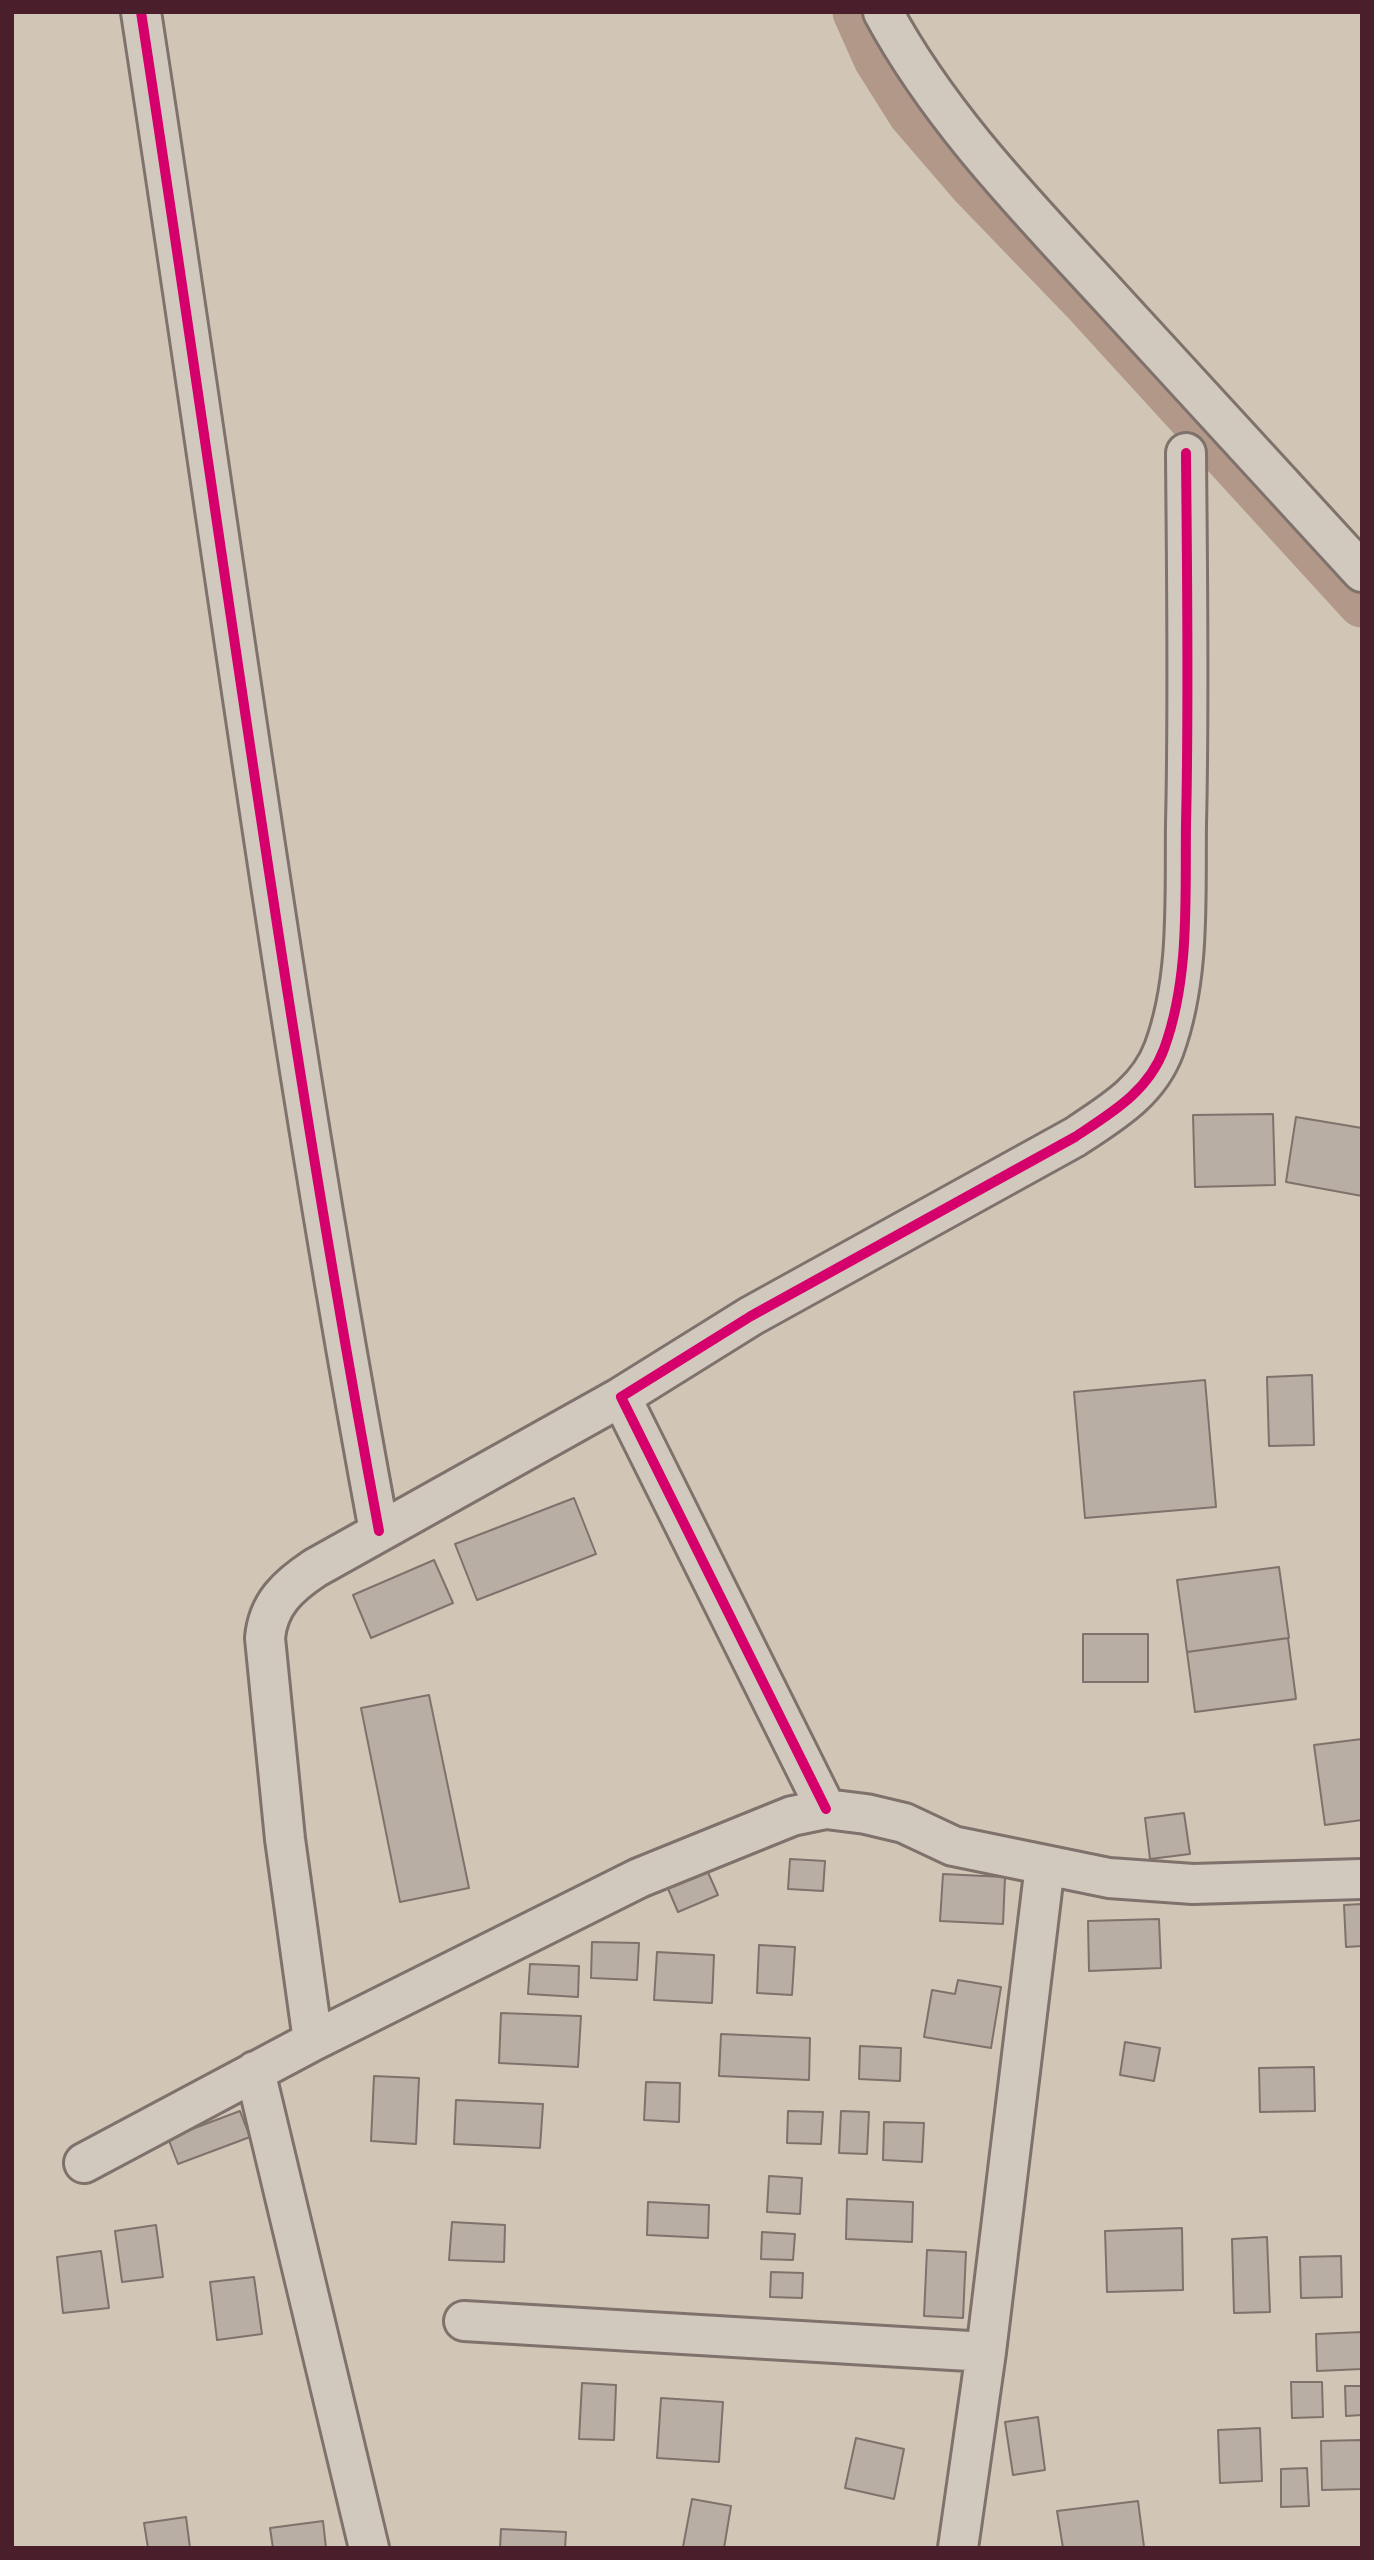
<!DOCTYPE html>
<style>
body{margin:0}
#map{position:relative;width:1374px;height:2560px;overflow:hidden;background:#d1c5b5;font-family:Sriracha,sans-serif}
canvas{display:block}
.frame{position:absolute;inset:0;border:14px solid #4a1f2b;pointer-events:none}
</style>
<div id="map">
<canvas width="1374" height="2560"></canvas>
<div class="frame"></div>
</div>
<script>
const g = document.querySelector('canvas').getContext('2d');
g.lineJoin = 'round';
function strokePath(path, color, width, dash) {
  g.strokeStyle = color;
  g.lineWidth = width;
  g.lineCap = dash ? 'butt' : 'round';
  g.setLineDash(dash || []);
  g.stroke(path);
}
function paint(path, color) {
  g.fillStyle = color;
  g.fill(path, 'evenodd');
}
const canal = new Path2D(`
 M857,12L878,59L912,113L974,185L1085,300L1362,603`);
const building = new Path2D(`
 M1273,1114L1275,1185L1195,1187L1193,1115Z
 M1296,1117L1362,1128V1196L1286,1182Z
 M1312,1375L1314,1445L1269,1446L1267,1377Z
 M1205,1380L1216,1507L1085,1518L1074,1392Z
 M574,1498L596,1554L477,1600L455,1544Z
 M434,1560L453,1603L371,1638L353,1595Z
 M1279,1567L1289,1638L1187,1652L1177,1580Z
 M1083,1634H1148V1682H1083Z
 M1288,1638L1296,1699L1195,1712L1187,1652Z
 M429,1695L469,1888L400,1902L361,1708Z
 M1362,1739V1820L1325,1825L1314,1745Z
 M1184,1813L1190,1854L1150,1859L1145,1818Z
 M790,1859L825,1861L823,1891L788,1889Z
 M706,1868L718,1895L678,1912L666,1884Z
 M943,1874L1005,1877L1003,1924L940,1921Z
 M1362,1904V1946L1346,1947L1344,1905Z
 M1159,1919L1161,1968L1089,1971L1088,1921Z
 M592,1942L639,1943L637,1980L591,1978Z
 M759,1945L795,1947L792,1995L757,1993Z
 M657,1952L714,1955L712,2003L654,2000Z
 M530,1964L579,1966L578,1997L528,1994Z
 M958,1980L1001,1987L991,2048L924,2037L932,1990L955,1994Z
 M501,2013L581,2016L578,2067L499,2063Z
 M721,2034L810,2038L809,2080L719,2076Z
 M1125,2042L1160,2048L1154,2081L1120,2075Z
 M860,2046L901,2048L900,2081L859,2079Z
 M1314,2067L1315,2111L1260,2112L1259,2068Z
 M374,2076L419,2078L416,2144L371,2141Z
 M646,2082L680,2083L679,2122L644,2120Z
 M456,2100L543,2104L540,2148L454,2144Z
 M240,2111L250,2137L178,2164L168,2138Z
 M788,2111L823,2112L821,2144L787,2143Z
 M841,2111L869,2112L867,2154L839,2153Z
 M884,2122L924,2123L922,2162L883,2160Z
 M769,2176L802,2178L800,2214L767,2212Z
 M847,2199L913,2202L912,2242L846,2239Z
 M648,2202L709,2205L708,2238L647,2235Z
 M452,2222L505,2225L504,2262L449,2260Z
 M156,2225L163,2277L122,2282L115,2231Z
 M1182,2228L1183,2290L1107,2292L1105,2231Z
 M762,2232L795,2234L793,2260L761,2259Z
 M1267,2237L1270,2312L1234,2313L1232,2239Z
 M927,2250L966,2252L963,2318L924,2316Z
 M101,2251L109,2308L63,2313L57,2257Z
 M1341,2256L1342,2297L1301,2298L1300,2257Z
 M771,2272L803,2273L802,2298L770,2297Z
 M254,2277L262,2334L217,2340L210,2282Z
 M1362,2332V2369L1317,2371L1316,2334Z
 M1291,2382H1322L1323,2417L1292,2418Z
 M582,2383L616,2385L614,2440L579,2439Z
 M1345,2386H1362V2415L1346,2416Z
 M661,2398L723,2402L719,2462L657,2458Z
 M1038,2417L1045,2470L1013,2475L1005,2422Z
 M1260,2428L1262,2481L1220,2483L1218,2430Z
 M856,2438L904,2449L894,2499L845,2488Z
 M1362,2440V2489L1322,2490L1321,2441Z
 M1307,2468L1309,2506L1281,2507V2469Z
 M692,2499L731,2506L724,2548L683,2547Z
 M1138,2501L1144,2547L1063,2548L1057,2511Z
 M186,2517L190,2548H148L144,2523Z
 M323,2521L326,2548H273L270,2528Z
 M501,2529L566,2532L565,2548H500Z`);
const minor = new Path2D(`
 M141,12C219,519 285,1027 379,1531
 M883,12C940,118 1026,206 1107,294C1192,387 1277,480 1362,572
 M826,1809L621,1397L751,1316L1075,1137C1111,1113 1148,1092 1164,1049C1190,978 1185,899 1186,824C1189,700 1187,577 1186,453
 M313,2041L285,1839L265,1638C268,1604 288,1586 315,1568L621,1397
 M255,2071L369,2548
 M84,2163L313,2041L639,1878L792,1816L826,1809L866,1814L904,1823L953,1846L1109,1878L1193,1884L1362,1879
 M464,2321L986,2352
 M958,2548L986,2352L1045,1865`);
const cycleway = new Path2D(`
 M141,12C219,519 285,1027 379,1531
 M826,1809L621,1397L751,1316L1075,1137C1111,1113 1148,1092 1164,1049C1190,978 1185,899 1186,824C1189,700 1187,577 1186,453`);
strokePath(canal, '#b19889', 49);
paint(building, '#b9aea3');
strokePath(building, '#7f716c', 2);
strokePath(minor, '#7f716c', 44);
strokePath(minor, '#d2c9be', 38);
strokePath(cycleway, '#d6006c', 10);
</script>
